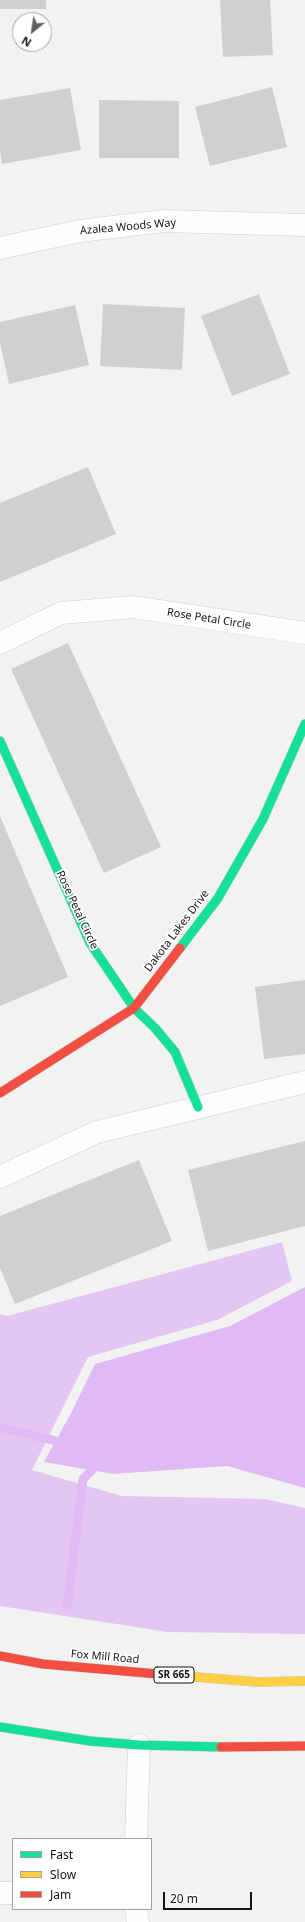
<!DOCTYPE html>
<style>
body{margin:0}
#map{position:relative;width:305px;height:1922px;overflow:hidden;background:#f2f3f1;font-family:"Noto Sans",sans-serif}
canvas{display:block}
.legend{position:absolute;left:12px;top:1838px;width:140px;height:72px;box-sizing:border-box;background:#fff;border:1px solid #a1a1a1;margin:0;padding:5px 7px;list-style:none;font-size:12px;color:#141413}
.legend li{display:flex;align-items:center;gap:8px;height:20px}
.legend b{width:20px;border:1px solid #a1a1a1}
.north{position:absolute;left:12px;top:12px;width:40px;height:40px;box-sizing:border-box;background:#fff;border:1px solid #a1a1a1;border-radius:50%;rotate:210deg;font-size:11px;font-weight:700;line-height:16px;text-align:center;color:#141413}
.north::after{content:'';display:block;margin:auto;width:14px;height:18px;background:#626261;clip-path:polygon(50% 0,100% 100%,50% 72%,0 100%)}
.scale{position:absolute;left:163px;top:1892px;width:89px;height:18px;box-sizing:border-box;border:2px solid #141413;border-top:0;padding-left:5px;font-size:12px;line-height:14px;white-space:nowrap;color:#141413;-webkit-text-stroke:3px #fff;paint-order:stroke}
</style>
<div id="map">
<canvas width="305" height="1922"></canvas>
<ul class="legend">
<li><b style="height:5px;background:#16e098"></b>Fast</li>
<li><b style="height:5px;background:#ffcf43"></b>Slow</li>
<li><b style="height:5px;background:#f24e42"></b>Jam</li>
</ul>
<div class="north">N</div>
<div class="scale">20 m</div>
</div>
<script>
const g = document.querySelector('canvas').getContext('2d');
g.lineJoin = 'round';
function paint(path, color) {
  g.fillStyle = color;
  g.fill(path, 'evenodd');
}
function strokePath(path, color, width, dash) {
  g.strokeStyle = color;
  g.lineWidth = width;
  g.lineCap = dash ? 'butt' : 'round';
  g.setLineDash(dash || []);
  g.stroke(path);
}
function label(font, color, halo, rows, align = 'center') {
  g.font = font + ' "Noto Sans",sans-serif';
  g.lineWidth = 3.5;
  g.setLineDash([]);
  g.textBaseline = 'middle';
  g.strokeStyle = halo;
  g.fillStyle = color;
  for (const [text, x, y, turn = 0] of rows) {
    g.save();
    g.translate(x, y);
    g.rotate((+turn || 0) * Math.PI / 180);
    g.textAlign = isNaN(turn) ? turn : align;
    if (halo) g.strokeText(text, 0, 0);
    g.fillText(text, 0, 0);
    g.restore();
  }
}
const forest = new Path2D(`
 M282,1242L292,1281L217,1320L88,1357L32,1470L122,1496L265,1499L305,1508V1634L168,1632L0,1606V1314L7,1316Z`);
const water = new Path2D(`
 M305,1287V1488L227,1466L113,1474L44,1462L70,1415L95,1364L230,1326Z`);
const stream = new Path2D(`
 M0,1427L56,1441
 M67,1605L83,1479L92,1470`);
const building = new Path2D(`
 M0,0H46V9H0Z
 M220,0H270L273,55L223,57Z
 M272,87L287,147L210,166L195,107Z
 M70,88L81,150L2,164L0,150V100Z
 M99,100L179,101V158H99Z
 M259,294L290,374L232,396L201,316Z
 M103,304L185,308L182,370L100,366Z
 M75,305L89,365L9,384L0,343V322Z
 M88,467L116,534L0,582V503Z
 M68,643L161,847L104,873L11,669Z
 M0,816L68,977L0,1006Z
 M305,980V1054L264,1059L255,987Z
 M305,1141V1226L208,1251L188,1170Z
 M139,1160L172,1241L15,1304L0,1268V1216Z`);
const street = new Path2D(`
 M0,248L80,231L163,221L305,225
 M0,643L61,613L134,607L305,633
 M0,1177L97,1132L305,1082
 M136,1839L139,1745
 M0,1893H13
 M136,1909L138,1922`);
const fast = new Path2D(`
 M0,741L90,943L134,1008L155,1028L175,1052L198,1107
 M180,948L218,898L263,819L305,724
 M0,1727L90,1741L139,1745L221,1747`);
const slow = new Path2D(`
 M158,1674L259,1682L305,1681`);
const jam = new Path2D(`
 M0,1093L134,1008L180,948
 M0,1656L43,1664L158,1674
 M221,1747L305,1746`);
const shields = [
 [174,1675,40]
];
const shieldNames = [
 ["SR 665",174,1675]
];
const streetNames = [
 ["Azalea Woods Way",128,227,-5],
 ["Rose Petal Circle",209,619,9],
 ["Rose Petal Circle",77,910,65],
 ["Dakota Lakes Drive",177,931,-53],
 ["Fox Mill Road",105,1657,5]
];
paint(forest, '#e4c6f3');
paint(water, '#e0baf4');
strokePath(stream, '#e0baf4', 9);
paint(building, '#d0d1cf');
strokePath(street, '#cdcecc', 23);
strokePath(fast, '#cdcecc', 10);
strokePath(slow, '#cdcecc', 10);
strokePath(jam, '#cdcecc', 10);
strokePath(street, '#fdfdfd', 22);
strokePath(fast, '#16e098', 9);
strokePath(slow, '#ffcf43', 9);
strokePath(jam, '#f24e42', 9);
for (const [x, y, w] of shields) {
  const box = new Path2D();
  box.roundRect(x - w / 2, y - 8, w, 16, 3);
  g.fillStyle = '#fff';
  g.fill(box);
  strokePath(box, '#141413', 1);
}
label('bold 10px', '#141413', null, shieldNames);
label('11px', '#141413', '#fff', streetNames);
</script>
